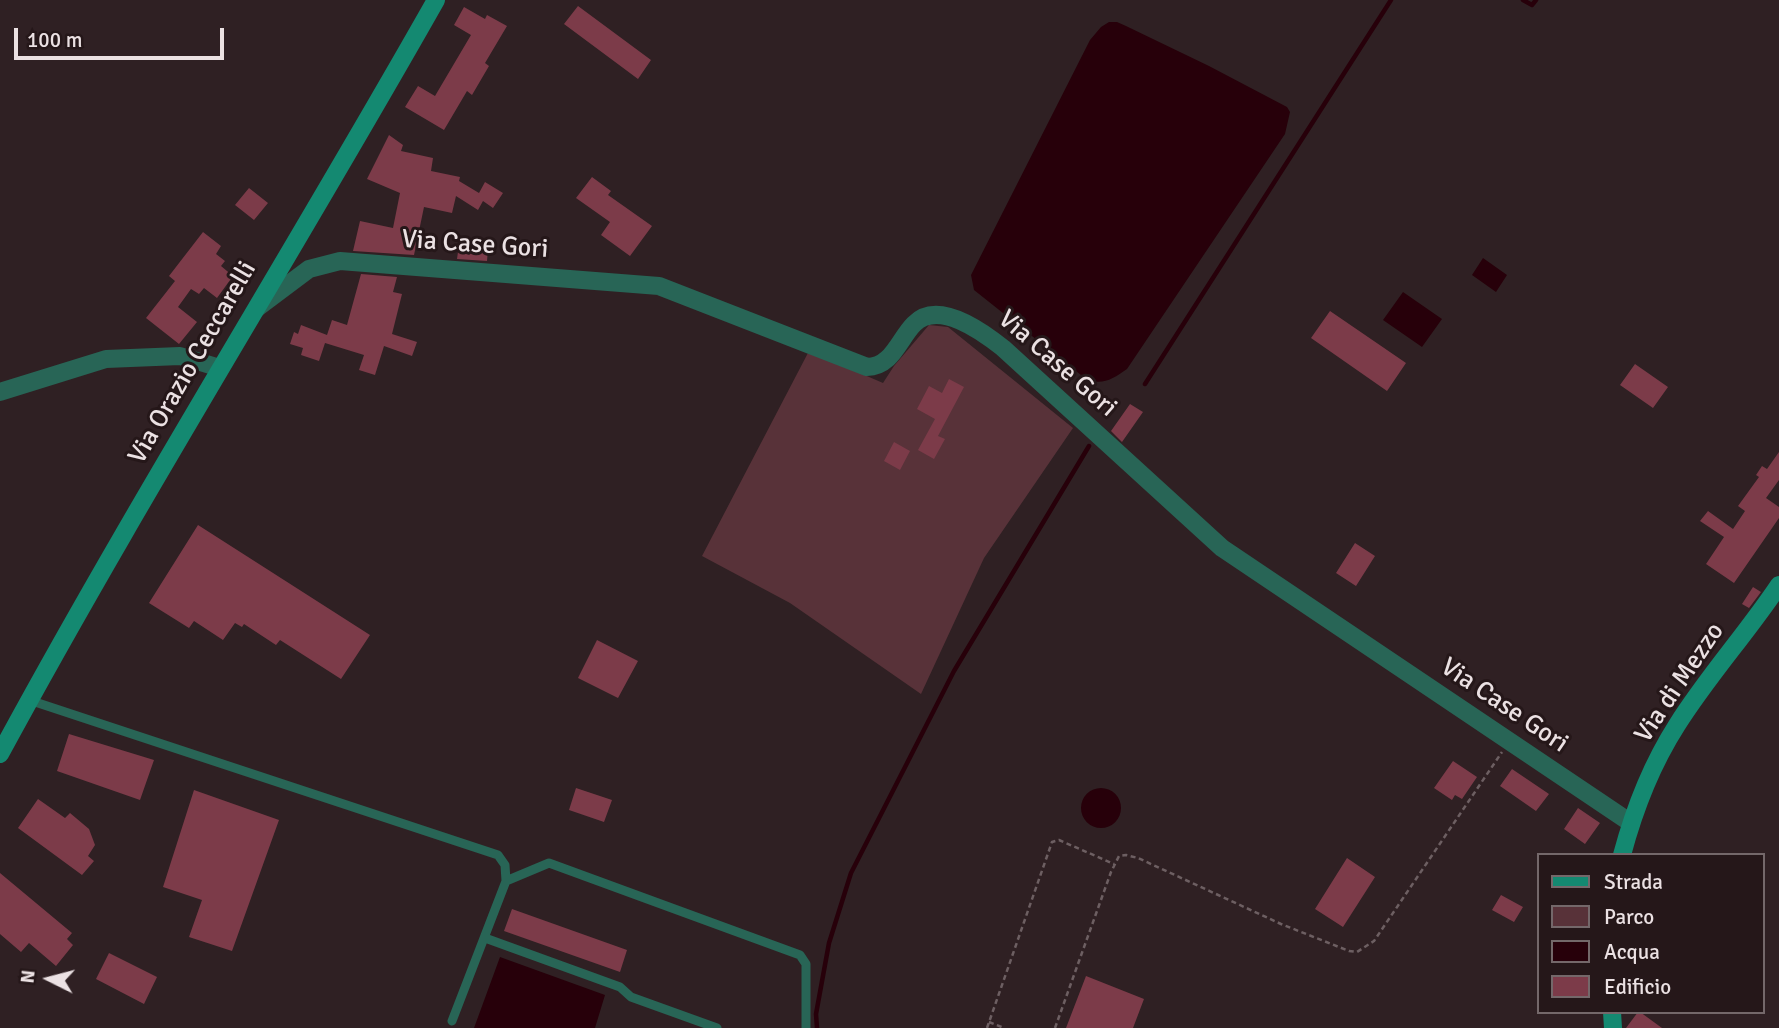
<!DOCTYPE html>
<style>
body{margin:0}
#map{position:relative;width:1779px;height:1028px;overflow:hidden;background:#2f2023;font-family:Signika,sans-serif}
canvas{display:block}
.legend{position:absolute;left:1537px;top:853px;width:228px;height:161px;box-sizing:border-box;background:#251719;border:2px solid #74686a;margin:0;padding:9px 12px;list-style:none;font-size:21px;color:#ebe1e3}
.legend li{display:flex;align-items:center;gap:14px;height:35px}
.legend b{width:35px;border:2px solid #74686a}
.north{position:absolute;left:14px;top:944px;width:70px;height:70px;-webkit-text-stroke:5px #251719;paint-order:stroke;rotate:276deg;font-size:19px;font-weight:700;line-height:28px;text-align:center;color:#ebe1e3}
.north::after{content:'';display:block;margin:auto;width:24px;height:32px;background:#ebe1e3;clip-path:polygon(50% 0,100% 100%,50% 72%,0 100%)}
.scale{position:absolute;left:14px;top:28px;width:210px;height:32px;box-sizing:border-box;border:4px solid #ebe1e3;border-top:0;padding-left:9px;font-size:21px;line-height:24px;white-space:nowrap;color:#ebe1e3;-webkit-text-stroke:5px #251719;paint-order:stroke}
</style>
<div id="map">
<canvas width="1779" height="1028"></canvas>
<ul class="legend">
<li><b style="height:9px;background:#148971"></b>Strada</li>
<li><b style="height:19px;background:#583239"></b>Parco</li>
<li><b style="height:19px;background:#27000a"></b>Acqua</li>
<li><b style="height:19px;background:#7c3b49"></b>Edificio</li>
</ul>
<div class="north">N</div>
<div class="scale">100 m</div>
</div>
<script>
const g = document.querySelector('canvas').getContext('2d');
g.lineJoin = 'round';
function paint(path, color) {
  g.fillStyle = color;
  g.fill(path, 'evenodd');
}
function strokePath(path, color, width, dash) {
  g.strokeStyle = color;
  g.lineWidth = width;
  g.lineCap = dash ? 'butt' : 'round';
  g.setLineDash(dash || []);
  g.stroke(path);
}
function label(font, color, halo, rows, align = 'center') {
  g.font = font + ' Signika,sans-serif';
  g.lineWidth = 6;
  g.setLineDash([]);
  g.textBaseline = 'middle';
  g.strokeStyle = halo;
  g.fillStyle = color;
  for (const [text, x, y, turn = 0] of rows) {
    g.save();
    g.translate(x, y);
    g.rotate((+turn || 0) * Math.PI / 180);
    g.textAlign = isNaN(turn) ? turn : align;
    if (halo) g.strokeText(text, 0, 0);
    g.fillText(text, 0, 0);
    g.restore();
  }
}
const green = new Path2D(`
 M929,325L948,327L1073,428L984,558L921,694L790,603L702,556L809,351L883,383L894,366Z`);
const water = new Path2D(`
 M1109,22H1117L1126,26L1209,66L1287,107L1290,112L1285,134L1127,369C1113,379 1102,386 1086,379L974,290L971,275L1090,40L1101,27Z
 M1483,258L1507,275L1496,292L1472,275Z
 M1403,292L1442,319L1422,347L1383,320Z
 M1081 808a20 20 0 1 1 40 0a20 20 0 1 1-40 0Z
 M500,957L605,995L595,1028H474Z`);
const stream = new Path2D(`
 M1523,0L1532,5L1536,0
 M1145,384L1391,0
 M817,1028L816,1014L829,943L851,873L954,671L1089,446`);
const building = new Path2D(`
 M578,6L651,60L638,79L564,24Z
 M464,7L485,19L487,15L507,26L485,63L489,66L472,95L467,91L444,130L405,107L418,86L435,96L471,35L454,25Z
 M389,135L403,145L401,151L433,158L431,171L460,177L459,181L479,193L485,182L503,193L493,208L483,201L478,210L456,196L452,213L424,207L414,255L353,251L360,221L393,228L400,193L367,179Z
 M592,177L611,191L608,195L652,226L630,256L601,235L610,222L576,198Z
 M249,188L268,203L254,220L235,205Z
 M203,232L221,246L216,254L225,261L221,266L233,276L217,298L204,288L199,294L191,289L178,307L197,322L179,344L146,318L175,281L169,276Z
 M459,245L488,249L487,261L457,259Z
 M361,274L397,277L393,292L402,294L392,334L417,342L412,356L384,346L375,375L359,370L364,355L325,343L319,361L301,355L303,348L290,344L294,332L298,334L301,325L327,335L332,320L347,325Z
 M1330,311L1406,363L1387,391L1311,338Z
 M1635,364L1668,387L1653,408L1620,385Z
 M949,379L964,387L938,436L945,439L934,459L918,450L935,419L917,409L929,386L942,393Z
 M1130,404L1143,412L1122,442L1111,431Z
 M894,442L910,451L900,470L884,461Z
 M1779,452V480L1766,498L1779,507V518L1734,583L1706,564L1724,537L1700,521L1708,511L1733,529L1745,511L1738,506L1759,477L1756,475L1762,466L1767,469Z
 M198,525L370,635L341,679L280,640L276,645L244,624L242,627L235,623L223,640L194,621L189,628L149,603Z
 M1355,543L1375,556L1356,586L1336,573Z
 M1753,587L1761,592L1749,608L1742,604Z
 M597,640L638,661L618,698L578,678Z
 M69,734L154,760L140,800L57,771Z
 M1453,761L1477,777L1462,799L1455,795L1452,800L1434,788Z
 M1512,769L1549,794L1536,811L1500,786Z
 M576,788L612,800L604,822L569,810Z
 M194,790L279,820L232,951L189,937L202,900L163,887Z
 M38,799L65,818L70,813L89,829L95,845L88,856L94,861L82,875L18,828Z
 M1578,808L1600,823L1585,844L1564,829Z
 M1347,858L1375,877L1343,927L1315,909Z
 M0,873L72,933L67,939L73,945L56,966L29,943L21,952L0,934Z
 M1501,895L1523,907L1514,922L1492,910Z
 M512,909L627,950L620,972L504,931Z
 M109,953L157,977L144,1004L96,979Z
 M1086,976L1144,999L1133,1028H1066Z
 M1638,1012H1640L1662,1028H1626Z`);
const path = new Path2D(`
 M989,1022L1004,1028
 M987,1028L1052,842L1059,840L1114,864
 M1055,1028L1111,872L1119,856L1126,855L1138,858L1281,924L1349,951L1357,952L1374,941L1502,752`);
const lane = new Path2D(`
 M29,700L498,855L505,865L506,881L452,1021
 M506,881L549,863L800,955L806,964V1028
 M485,938L620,987L631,997L717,1028`);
const street = new Path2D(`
 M257,308L309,269L340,261L659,286L867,367C892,367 899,339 914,324C938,299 983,332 1003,348L1222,548L1631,823
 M0,392L106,359L180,356L220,368`);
const secondary = new Path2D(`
 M0,754C138,499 293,253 436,0
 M1622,855C1634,810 1652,764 1677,725C1707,677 1747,633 1779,585
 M1612,1012L1613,1028`);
const streetNames = [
 ["Via Case Gori",475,245,4],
 ["Via Orazio Ceccarelli",193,363,-60],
 ["Via Case Gori",1057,364,41],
 ["Via di Mezzo",1680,683,-56],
 ["Via Case Gori",1504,706,34]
];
paint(green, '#583239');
paint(water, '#27000a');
strokePath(stream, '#27000a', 4.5);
paint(building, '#7c3b49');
strokePath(path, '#6d5f62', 2.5, [5, 3.5]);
strokePath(lane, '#286556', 9);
strokePath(street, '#286556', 18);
strokePath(secondary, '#148971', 18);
label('26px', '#ebe1e3', '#251719', streetNames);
</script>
